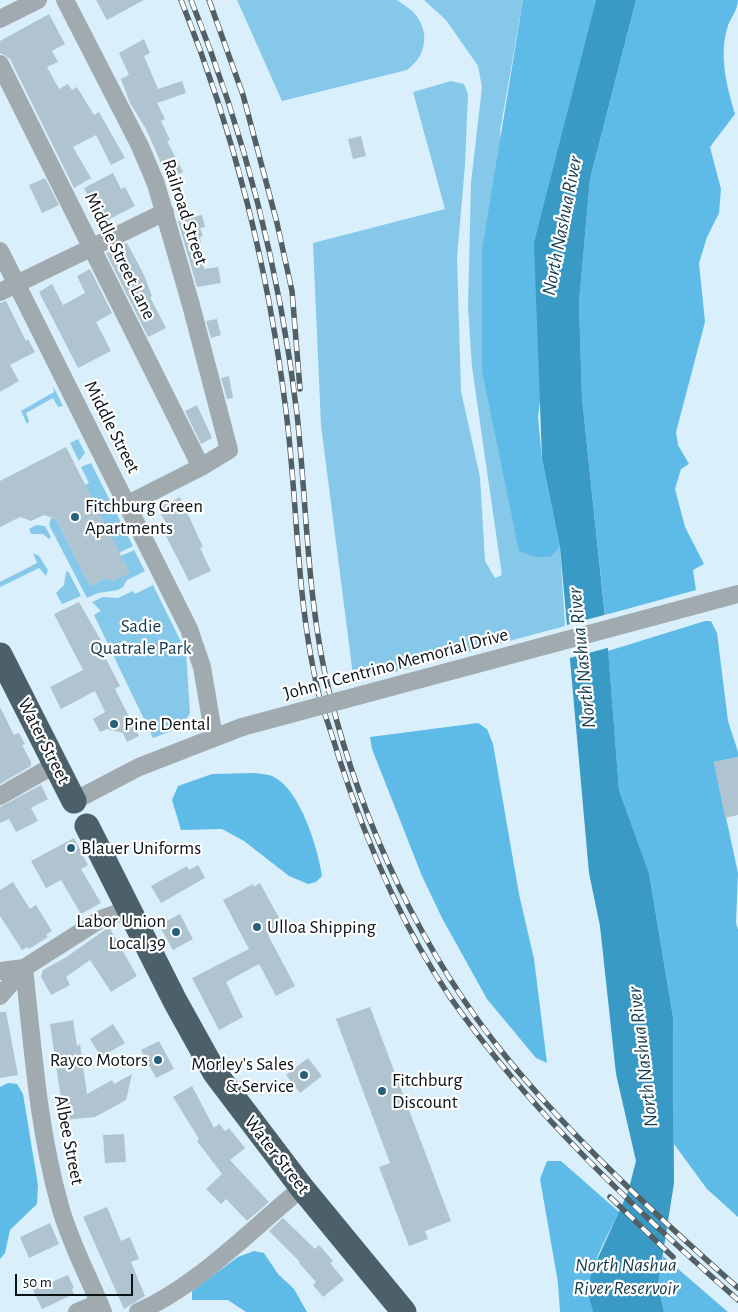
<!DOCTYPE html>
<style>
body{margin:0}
#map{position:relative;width:738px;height:1312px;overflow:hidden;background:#d9effb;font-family:"Alegreya Sans",sans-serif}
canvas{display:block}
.scale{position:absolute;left:15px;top:1274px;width:118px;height:22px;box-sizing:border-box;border:2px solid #0b1317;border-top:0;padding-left:6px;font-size:15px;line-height:18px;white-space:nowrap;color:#0b1317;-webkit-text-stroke:4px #fff;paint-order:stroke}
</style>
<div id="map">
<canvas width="738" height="1312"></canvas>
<div class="scale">50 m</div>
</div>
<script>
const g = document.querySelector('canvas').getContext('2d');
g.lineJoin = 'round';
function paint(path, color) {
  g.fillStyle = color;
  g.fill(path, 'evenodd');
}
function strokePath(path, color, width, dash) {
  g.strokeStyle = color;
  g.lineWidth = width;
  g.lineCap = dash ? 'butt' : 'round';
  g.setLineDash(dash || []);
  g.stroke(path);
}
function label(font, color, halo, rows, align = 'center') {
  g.font = font + ' "Alegreya Sans",sans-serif';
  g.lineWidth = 4.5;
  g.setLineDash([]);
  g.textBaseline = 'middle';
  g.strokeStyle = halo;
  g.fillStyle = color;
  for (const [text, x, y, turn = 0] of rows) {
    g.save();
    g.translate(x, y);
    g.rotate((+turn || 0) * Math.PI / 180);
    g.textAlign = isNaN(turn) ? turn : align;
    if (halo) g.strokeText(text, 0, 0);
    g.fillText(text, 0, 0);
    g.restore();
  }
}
const green = new Path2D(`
 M237,0H397C404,5 414,11 418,18C430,37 424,58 407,70L282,101Z
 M424,0H523L500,131L551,557L560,547L565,626L354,683L321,425L313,243L445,209L413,92L451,81L464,84L468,94L465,165L457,258L461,391L480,477L485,561L495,578L502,575L472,367L468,307L471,183L482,87L478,66L446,20Z
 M53,386L63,406L58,407L53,398L26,413L29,421L27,424L21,411L54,392Z
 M78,439L85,453L79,461L70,443Z
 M91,463L133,546L119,553L85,485L89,483L81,467Z
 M51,518L56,519L90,586L104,579L121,556L134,550L145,571L127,580L123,587L118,590L98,593L87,598L49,525Z
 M36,525L45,526L51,537L49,539L43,534H31L29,529Z
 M33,553L39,556L48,570L46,576L39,568L0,587V582L37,563Z
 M68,571L81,596L62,604L56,593L64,585L66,572Z
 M153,585L186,652L190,713L182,727L153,738L94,615L101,611L92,602L103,597L118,598L133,591L135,594Z`);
const forest = new Path2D(`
 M523,0H596L584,53L538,417L542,459L560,547L551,557H535L519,551L482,371V250Z
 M636,0H738C738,11 729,19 727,29C719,56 727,88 735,114L710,147L721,189L719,213L707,237L699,263L705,322L676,432L678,445L689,464L681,469L675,489L685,527L704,564L693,570L696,590L605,615L582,398L579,303L590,179Z
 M705,621H711L717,633L728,721L738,752V757L714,762L738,873L736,923L738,930V1217L707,1189L674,1144L673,1017L649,873L619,790L608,651Z
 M478,723L487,729L493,744L519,894L534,959L547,1063L536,1058L487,999L442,918L422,876L372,749L370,737Z
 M255,773C260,774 269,774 274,777C300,790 318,848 322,876L316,882L308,884L289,876L244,841L222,829L181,830L172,800L178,786L212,774Z
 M8,1083L17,1084L23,1094L38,1185L37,1204L10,1230L5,1253L0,1259V1087Z
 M547,1161H561L619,1212C602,1248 584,1271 593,1312H560L558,1283L540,1179Z
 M254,1251L264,1253L278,1274L294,1289L307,1312H246L228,1300H192V1291L238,1257Z
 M663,1256L728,1312H664L658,1285Z`);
const water = new Path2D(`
 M596,0H636L590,179L579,303L582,398L607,636L619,790L649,873L673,1017L674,1183L658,1285L664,1312H593L589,1296L591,1273L628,1192L636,1161L616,1074L600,926L589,873L560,547L542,459L534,243Z`);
const pier = new Path2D(`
 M608,614L611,647L566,659L563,626Z`);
const building = new Path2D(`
 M96,0H144L107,20Z
 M49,14L65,44L52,51L58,62L47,67L59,89L68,84L72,90L77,87L94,115L99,112L125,158L111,165L96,135L73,147L91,178L74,188L10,59L0,53V41Z
 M144,39L150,53L144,56L158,89L182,81L186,93L157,103L165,119L161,121L170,140L167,141L183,172L168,179L146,129L130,103L121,79L129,75L119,53Z
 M361,136L366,156L353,159L348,139Z
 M113,173L121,189L125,187L135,206L102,223L84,188Z
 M45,178L59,205L42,213L29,185Z
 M202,215L205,227L200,228L203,236L200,237L204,269L218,267L221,283L197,287L178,221Z
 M127,243L144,275L152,296L150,297L166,328L148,337L106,253Z
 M90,269L112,313L96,322L111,351L78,368L39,292L52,284L63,305L85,293L77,276Z
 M6,301L26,341L28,339L35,352L10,365L19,381L0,392V303Z
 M217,319L221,335L211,338L206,321Z
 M229,376L233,398L227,399L221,378Z
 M197,405L212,438L201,444L185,411Z
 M66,447L130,573L113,581L104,579L90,586L56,519L44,515L31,521L20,517L0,527V481Z
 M180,497L203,547L200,548L211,571L189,581L165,534L170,531L158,508Z
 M79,602L107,651L103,653L120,686L115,689L139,736L127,742L123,733L107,729L100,732L93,719L105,712L95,691L61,709L50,687L83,670L54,614Z
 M0,707L14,735L19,733L25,744L22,745L31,762V766L0,784Z
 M738,757V815L725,818L714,762Z
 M41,785L48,799L31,808L38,821L16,832L9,819L0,823V807Z
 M74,838L88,865L81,869L101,903L81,914L61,880L46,888L31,861Z
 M198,865L205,878L161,903L151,886L187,866L189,870Z
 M13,882L30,909L36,905L52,931L46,935L48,937L29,949L28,947L22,950L0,916V890Z
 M260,883L284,927L268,935L295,986L276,996L259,964L226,982L243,1017L219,1030L192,978L249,949L223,900L253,884L254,887Z
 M180,914L193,939L173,950L159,925Z
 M109,927L137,976L111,992L90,960L66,977L70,985L51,995L41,977L43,970L65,958Z
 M370,1007L451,1221L425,1231L428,1239L409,1246L379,1167L390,1163L336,1019Z
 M0,1012H6L18,1075L0,1078Z
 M73,1020L77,1046L80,1044L87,1094L112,1080L114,1084L132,1074L126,1100L95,1117L64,1120L50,1024Z
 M113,1024L125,1043L101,1057L90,1039Z
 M159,1041L174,1069L156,1078L141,1050Z
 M308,1058L322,1076L300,1093L286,1075Z
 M192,1086L214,1128L219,1124L225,1131L229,1128L245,1148L230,1160L269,1202L247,1221L226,1199L221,1204L206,1189L222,1174L197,1141L199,1139L173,1097Z
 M124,1134L126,1162L105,1163L103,1135Z
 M107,1207L121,1241L130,1237L139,1259L131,1262L145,1296L124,1309L83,1217Z
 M283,1218L315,1249L319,1245L333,1261L330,1263L344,1280L323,1297L313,1285L316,1282L299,1263L300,1262L269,1231Z
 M50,1223L59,1244L29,1258L20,1237Z
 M68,1275L74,1288L72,1289L74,1294L42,1309L33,1290Z`);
const minor = new Path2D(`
 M65,0L140,146L156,184L191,305L229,450L201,467L128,504
 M0,19L38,0
 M0,64L201,467
 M0,251L189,629L202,667L214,738
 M0,292L165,212
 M0,796L56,764
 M74,801L139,767L242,727
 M24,968C33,1048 38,1129 60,1206C70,1243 89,1277 103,1312
 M0,971L24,968L101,919L129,909
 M0,996L24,968
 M77,1312L99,1303
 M138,1312C200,1284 249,1231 302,1188`);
const highway = new Path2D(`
 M0,655L74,801
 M87,826L175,1001L215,1073L302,1188L404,1312`);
const rail = new Path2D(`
 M181,0C235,135 268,267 286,411C298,505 296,602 319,695C325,716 333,737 339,758C366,841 401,925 450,997C530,1112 634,1208 738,1300
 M191,0C245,134 280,271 297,414C307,506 307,606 330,695C362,824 422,954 507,1058C576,1142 657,1216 738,1288
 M209,0L243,95L277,223L292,291L300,389
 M610,1197L673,1257`);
const minorBridge = new Path2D(`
 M242,727L738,594`);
const markers = [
 [75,517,5,"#28607a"],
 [114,724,5,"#28607a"],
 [71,848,5,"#28607a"],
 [257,927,5,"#28607a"],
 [176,932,5,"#28607a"],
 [158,1060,5,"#28607a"],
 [304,1075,5,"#28607a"],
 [382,1091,5,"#28607a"]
];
const streetNames = [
 ["Railroad Street",185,212,72],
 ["Middle Street Lane",120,256,64],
 ["Middle Street",112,427,63],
 ["John T Centrino Memorial Drive",396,664,-15],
 ["Water Street",44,741,63],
 ["Albee Street",69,1140,79],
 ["Water Street",277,1155,52]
];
const poiNames = [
 ["Fitchburg Green",85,506],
 ["Apartments",85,528],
 ["Pine Dental",124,724],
 ["Blauer Uniforms",81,848],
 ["Labor Union",166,921,"right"],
 ["Local 39",166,943,"right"],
 ["Ulloa Shipping",267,927],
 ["Rayco Motors",148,1060,"right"],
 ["Morley's Sales",294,1064,"right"],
 ["& Service",294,1086,"right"],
 ["Fitchburg",392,1080],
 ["Discount",392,1102]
];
const parkNames = [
 ["Sadie",141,626],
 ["Quatrale Park",141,648]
];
const waterNames = [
 ["North Nashua River",562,226,-79],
 ["North Nashua River",582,658,-96],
 ["North Nashua River",643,1057,-97],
 ["North Nashua",626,1265],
 ["River Reservoir",626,1288]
];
paint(green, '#86c8ea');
paint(forest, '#5ebbe8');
paint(water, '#399ac5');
paint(pier, '#d9effb');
paint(building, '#afc4d0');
strokePath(minor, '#a0aaaf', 18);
strokePath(highway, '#4c606a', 25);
strokePath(rail, '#525f65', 5.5);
strokePath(rail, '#fff', 4, [11]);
strokePath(minorBridge, '#a0aaaf', 18);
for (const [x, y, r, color] of markers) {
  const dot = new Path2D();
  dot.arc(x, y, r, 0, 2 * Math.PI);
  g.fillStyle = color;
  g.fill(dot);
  strokePath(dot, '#fff', 2);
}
label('19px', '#0b1317', '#fff', streetNames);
label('19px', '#0b1317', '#fff', poiNames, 'left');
label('19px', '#123b4e', '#fff', parkNames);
label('italic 20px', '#133c4f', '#fff', waterNames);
</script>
